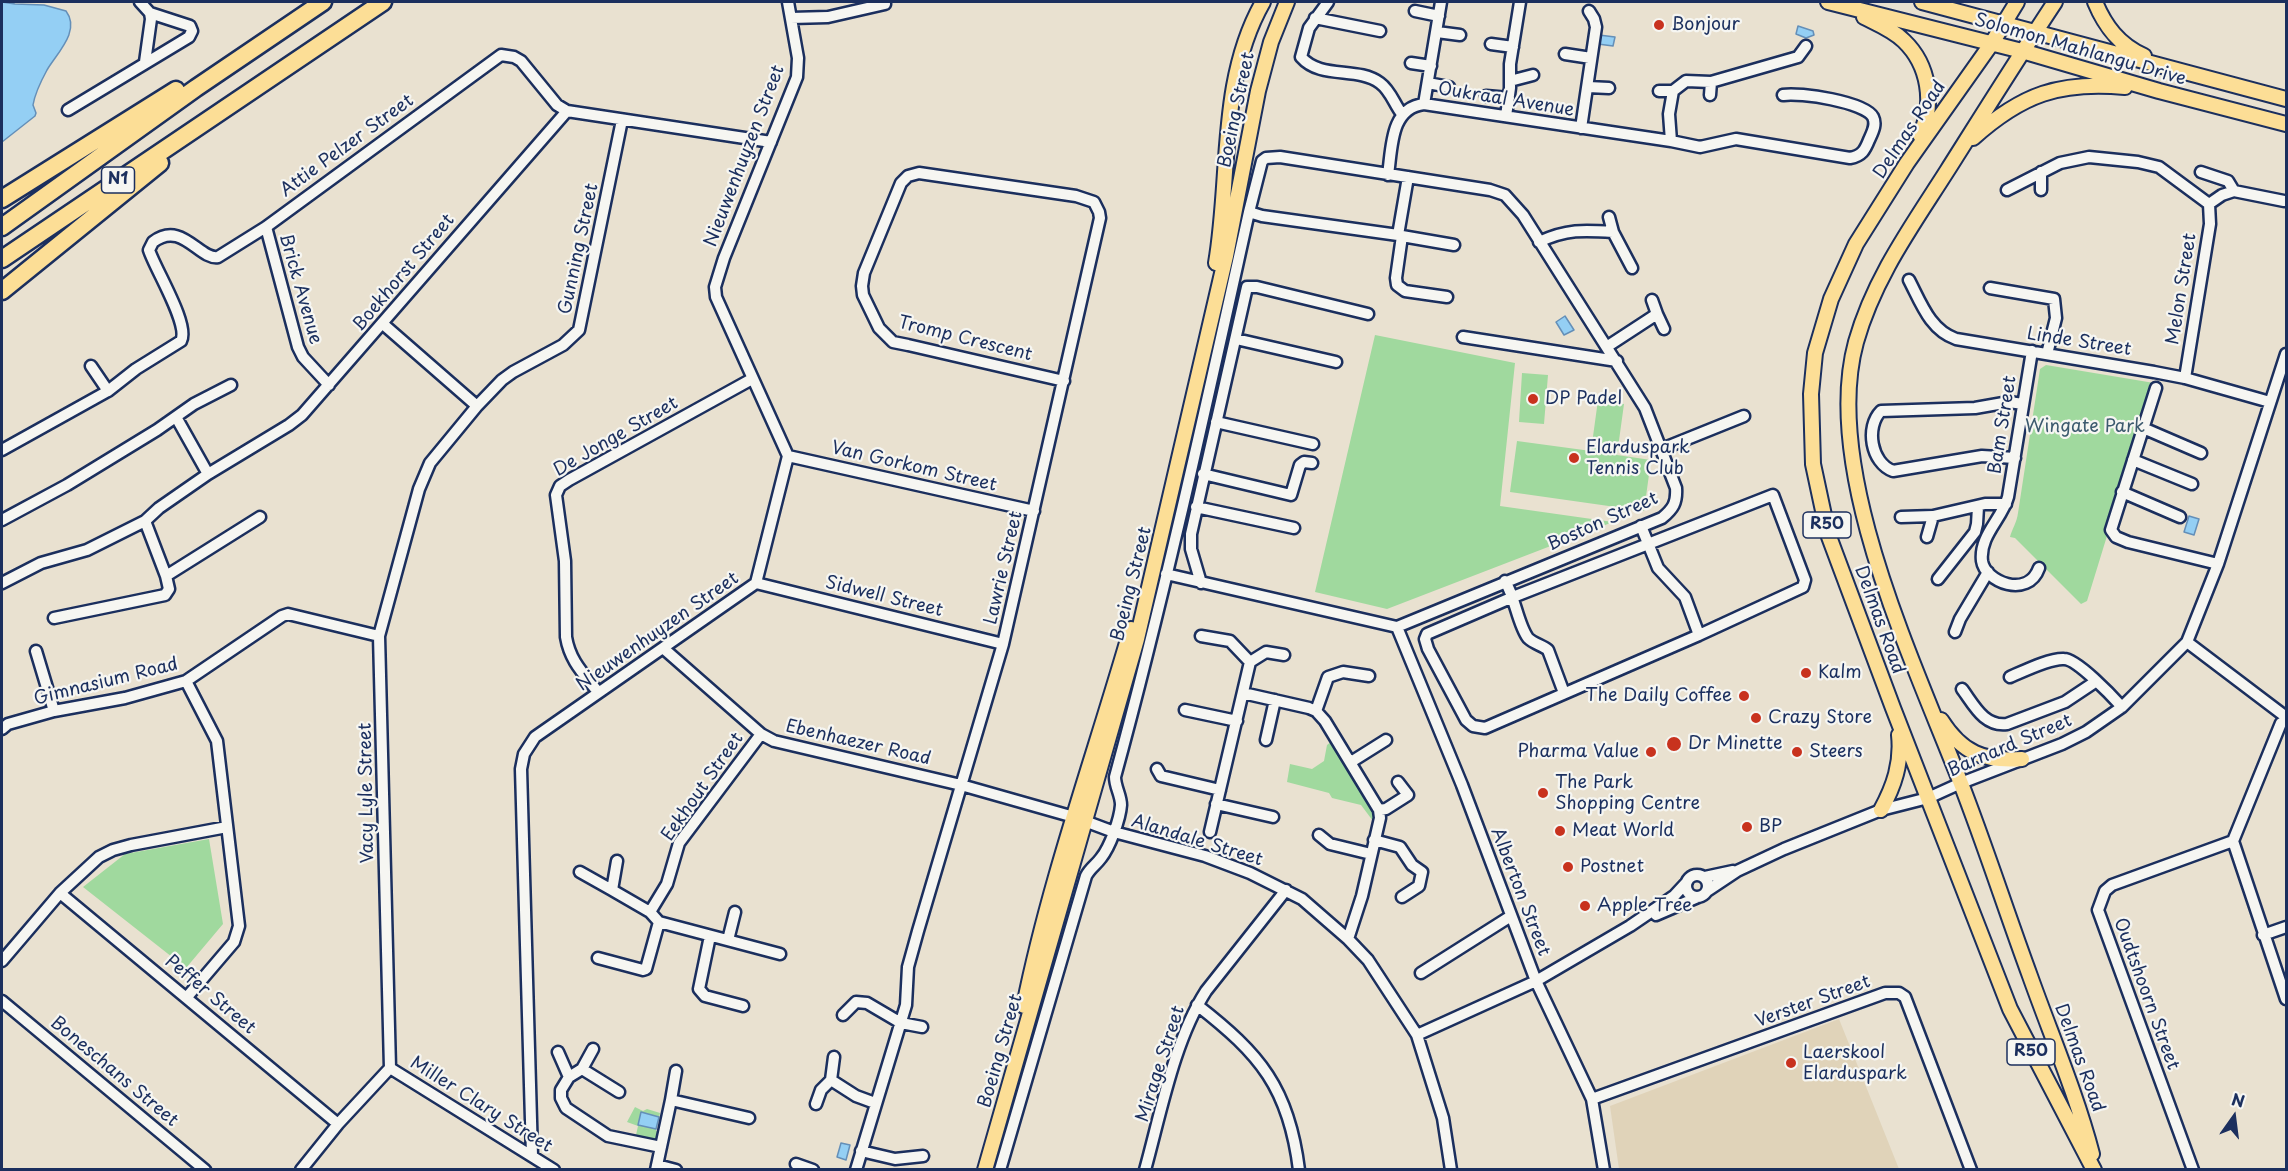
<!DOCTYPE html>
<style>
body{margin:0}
#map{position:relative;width:2288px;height:1171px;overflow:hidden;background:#e9e1d0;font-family:"Playpen Sans",sans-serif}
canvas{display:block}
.frame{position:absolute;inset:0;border:3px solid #1b2f5e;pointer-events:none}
.north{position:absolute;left:2204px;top:1087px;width:60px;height:60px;-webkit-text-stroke:4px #f6f6f2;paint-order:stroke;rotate:14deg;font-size:16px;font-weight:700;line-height:24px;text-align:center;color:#1b2f5e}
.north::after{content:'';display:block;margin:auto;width:21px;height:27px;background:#1b2f5e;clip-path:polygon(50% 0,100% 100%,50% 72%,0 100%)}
</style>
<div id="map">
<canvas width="2288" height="1171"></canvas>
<div class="frame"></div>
<div class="north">N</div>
</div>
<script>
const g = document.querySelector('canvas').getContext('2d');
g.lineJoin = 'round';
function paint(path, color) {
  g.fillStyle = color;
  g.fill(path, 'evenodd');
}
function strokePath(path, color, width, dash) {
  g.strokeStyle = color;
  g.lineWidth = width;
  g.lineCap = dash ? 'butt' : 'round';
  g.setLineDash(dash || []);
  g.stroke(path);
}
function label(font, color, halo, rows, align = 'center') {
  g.font = font + ' "Playpen Sans",sans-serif';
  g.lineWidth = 4.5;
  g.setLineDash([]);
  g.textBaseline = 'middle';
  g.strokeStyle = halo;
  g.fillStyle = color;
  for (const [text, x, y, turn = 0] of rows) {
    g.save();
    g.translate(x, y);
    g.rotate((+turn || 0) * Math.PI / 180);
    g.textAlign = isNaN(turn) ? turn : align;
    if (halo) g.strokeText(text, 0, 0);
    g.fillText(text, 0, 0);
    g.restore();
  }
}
const built = new Path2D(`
 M1839,1019L1899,1169H1619L1610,1106Z`);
const green = new Path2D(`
 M1375,335L1515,363L1500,506L1613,522L1387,609L1315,592Z
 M2046,365L2154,383L2087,601L2081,604L2015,538L2010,537C2012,529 2017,522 2018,513L2040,369Z
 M1522,373L1548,375L1544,424L1519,422Z
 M1598,400L1624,404L1617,455L1651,460L1644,511L1510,492L1517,441L1591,451Z
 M1331,742L1374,812L1373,821L1361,805L1332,798L1329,793L1287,782L1290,764L1312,769L1324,761L1327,745Z
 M209,839L223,924L186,968L83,887L125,854Z
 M635,1107L643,1111L647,1109L660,1113L656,1131L659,1132L657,1141L636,1135L638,1126L627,1122Z`);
const water = new Path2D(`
 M2,2L15,4L44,5L66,11C81,31 57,53 47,70C41,81 35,93 33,105L36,113L35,116L2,142Z
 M1798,26L1813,31L1814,35L1806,38L1796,34Z
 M1599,35L1615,37L1613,46L1598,44Z
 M1565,316L1574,330L1564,335L1556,322Z
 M2189,516L2199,519L2194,535L2184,532Z
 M641,1112L659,1117L656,1129L638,1125Z
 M841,1143L850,1145L846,1160L837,1157Z`);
const minor = new Path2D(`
 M140,2L150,13L151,19L145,62
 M1328,2L1309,28L1301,57C1321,80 1357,66 1380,83C1391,91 1394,104 1402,114
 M1415,11L1439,16
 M791,18L828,17L885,4
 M1315,18L1380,31
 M1437,32L1460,35
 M1491,44L1513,47
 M1565,54L1591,58
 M1411,63L1431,66
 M1510,81L1533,75
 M1428,83L1449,87
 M1588,87L1609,88
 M1659,91H1673
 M1710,95L1711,82
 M1486,96L1509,98
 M1424,104L1441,2
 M68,110L189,37L192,31L190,26L150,13
 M1506,116L1510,88V64L1520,2
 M1581,128L1596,27L1594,19L1589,11
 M1671,141L1669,114L1673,91L1686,81L1711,82L1798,57L1806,46
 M2041,172V190
 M2201,172L2228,181L2234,191
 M1388,175C1392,148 1390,108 1424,104L1671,141L1700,147L1736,139L1850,158C1862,156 1865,150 1869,140C1872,133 1877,125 1873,117C1865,102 1800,92 1783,95
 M1408,177L1398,235L1402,236L1396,278L1397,285L1405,291L1447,297
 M2007,190L2060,163L2089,157L2138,162L2159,167L2209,204
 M2209,204L2222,195L2234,191L2284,201
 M1249,212L1262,216L1398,235
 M1609,217L1613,232L1632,268
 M266,227L298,347L303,357L329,385
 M1402,236L1454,245
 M1539,242C1566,229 1584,230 1613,232
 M1909,280C1921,303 1930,330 1956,339L2154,372L2185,378L2270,402
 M1990,288L2054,299L2056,318L2047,354
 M1657,314L1664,329
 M383,324L477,406
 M1463,337L1617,361
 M1236,339L1336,362
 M1608,346L1657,314L1652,300
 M2032,351L2008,497C2002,519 1979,536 1982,561C1985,582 2028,599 2039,568
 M91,366L108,391
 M2185,378L2210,224L2209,204
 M2156,388L2111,530L2116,537L2128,542L2218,564
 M176,417L208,474
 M1216,422L1313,444
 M2143,428L2201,453
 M1662,449L1744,416
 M2,450L108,391L136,369L181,341C190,325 155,269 149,250L153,242C182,220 199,260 218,257L266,227L501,55L514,57L521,61L557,105L567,111L771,142
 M788,456L1034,511
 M2015,458L1982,456L1893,471C1871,463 1865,427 1881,411L1975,408L2009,402L2023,404
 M2133,460L2192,484
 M1203,474L1291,495L1300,465L1304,462L1312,463
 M2122,492L2180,517
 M1773,495L1805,580L1803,587L1699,635L1485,728L1473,726L1466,720L1428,649L1425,639L1427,634L1513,597Z
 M1196,507L1294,528
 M1901,517L1933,516L1985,504H2006
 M2,520L67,485L157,430L194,404L231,385
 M145,521L166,576L260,517
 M1641,526L1658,568L1685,597L1699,635
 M1927,537L1933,516
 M1938,579L1975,532L1977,524L1978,507
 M1505,581C1515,597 1518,625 1528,638C1534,644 1542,645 1548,650L1564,693
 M2,583L41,563L87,550L145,521L159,508L208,474L289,425L302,415L567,111
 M756,583L1003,644
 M1201,583L1191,549V534L1247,287H1257L1368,314
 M54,618L165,595L169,589L166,576
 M1397,627L1462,785L1536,981L1592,1099L1604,1170
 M1955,632L1960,619L1988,572
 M1201,636L1230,641L1250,662
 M2187,642L2286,717
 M663,648L761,734L774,741L961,785L1074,817L1114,832L1205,856L1250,873L1302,899L1348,939L1368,960L1417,1035L1443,1118L1451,1170
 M36,651L54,711
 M2010,677C2024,671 2050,658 2064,659C2077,659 2112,696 2122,707
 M186,681L217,741L239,926L234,942L187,997
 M1962,689C1974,705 1984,727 2007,724L2065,702L2095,682
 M598,692C583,673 570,661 566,637L565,561L556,495L560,486L569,480L752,379
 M1243,693L1309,708L1316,711L1325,721L1379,810L1380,818L1362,896L1348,939
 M1185,710L1237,721
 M1316,711L1328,677L1343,672L1369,676
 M2281,723L2233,841L2286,999
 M2,729L8,724L54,711L125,698L186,681L282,616L288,614L379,636
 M1266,740L1275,700
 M1351,762L1386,740
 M1157,769L1161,776L1220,790
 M1216,804L1273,817
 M1379,810L1386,809L1408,795L1398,782
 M1210,832L1250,662L1266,652L1284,655
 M1319,835L1330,844L1371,854
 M1374,840L1400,847L1412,865L1422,872L1419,886L1402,897
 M617,861L612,890L650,912L659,922L780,954
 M580,872L612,890
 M1686 886a11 11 0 1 1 22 0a11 11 0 1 1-22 0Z
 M1705,877L1733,871
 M1707,891L1737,871L1784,849L1881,810L1928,798L1961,783L2062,744L2086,732L2122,707L2187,642L2218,564L2286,354
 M60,893L338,1124
 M650,912L667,884L679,843L761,734
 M1656,915L1698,897
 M2263,935L2286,927
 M710,936L699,989L705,996L743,1006
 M728,940L735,912
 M598,958L643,970L646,969L659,922
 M2,961L60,893L99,857L113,850L131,845L227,827
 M1421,973L1511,916
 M2,1001L205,1170
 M1197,1005C1260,1054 1289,1088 1299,1170
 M843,1015L856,1002L867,1003L901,1023L922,1027
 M1417,1035L1536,981L1630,926L1674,896L1687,882
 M558,1052L569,1077
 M834,1057L831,1080L856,1096L875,1103
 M390,1068L554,1170
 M582,1069L593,1049
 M619,1092L582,1069L569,1077L561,1090V1098L566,1108L608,1136L661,1147
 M1592,1099L1885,993H1899L1905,997L1971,1170
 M671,1100L676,1071
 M816,1104L821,1090L831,1080
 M861,1151L895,1159L923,1156
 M532,1155L521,769L524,754L535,737L756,583L788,456L716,297L715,287L724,258L797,77L798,58L788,2
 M796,1164L813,1170
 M657,1165L676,1170
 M301,1170L338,1124L390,1068L379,636L419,489L430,463L477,406L502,380L513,372L563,345L579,330L622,120
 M656,1170L671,1100L749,1118
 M856,1170L906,1005L908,967L918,931L1003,644L1100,218L1099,212L1094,202L1076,196L919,173L908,176L901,183L864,273L862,286L863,295L879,328L893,342L908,345L1064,381
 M1000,1170L1086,876C1090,868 1096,865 1101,858C1110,847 1120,819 1121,805C1121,795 1115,787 1115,777C1166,590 1207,401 1249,212L1262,161L1266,158L1280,157L1490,190L1505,195L1523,215L1645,408L1676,488C1677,503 1673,509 1662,518L1397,627L1166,574
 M1145,1170C1161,1112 1174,1041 1206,991L1286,890
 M2193,1170L2098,910L2105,891L2112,885L2233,841`);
const major = new Path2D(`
 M1828,2L2022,51L2159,91L2286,124
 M1922,2L2286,99
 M2017,2L1992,43L1907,163L1856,244L1831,299L1815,353L1811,394L1813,464L1828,534L1893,708L2010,1009L2094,1170
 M2055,2C2018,58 1983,114 1947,171C1912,226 1874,278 1856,342C1821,469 1914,662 1960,781C1985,845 2006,911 2030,976C2051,1035 2076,1093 2092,1154
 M2095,2C2105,26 2119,45 2144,56
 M1864,17C1878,24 1893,30 1904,41C1929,65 1935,104 1920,135
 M1973,138C2022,94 2060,81 2125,87
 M1216,263C1231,176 1218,81 1263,2
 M1941,720C1962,753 1984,762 2022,759
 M1881,810C1894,786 1902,763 1899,735
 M1024,1006C1050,878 1095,754 1131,629
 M985,1170L1137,639L1226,256L1258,91L1271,42L1287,2`);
const highway = new Path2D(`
 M2,199L176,90
 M2,227L196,88L323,2
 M2,259L383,2
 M2,291L160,163`);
const markers = [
 [1659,25,6,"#c8321e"],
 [1533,399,6,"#c8321e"],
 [1574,458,6,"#c8321e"],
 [1806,673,6,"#c8321e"],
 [1744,696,6,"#c8321e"],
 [1756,718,6,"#c8321e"],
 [1674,744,8,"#c8321e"],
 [1651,752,6,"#c8321e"],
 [1797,752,6,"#c8321e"],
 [1543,793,6,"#c8321e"],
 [1747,827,6,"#c8321e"],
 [1560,831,6,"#c8321e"],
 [1568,867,6,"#c8321e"],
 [1585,906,6,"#c8321e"],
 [1791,1063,6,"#c8321e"]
];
const shields = [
 [118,180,33],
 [1827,525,48],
 [2031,1052,48]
];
const shieldNames = [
 ["N1",118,180],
 ["R50",1827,525],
 ["R50",2031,1052]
];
const poiNames = [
 ["Bonjour",1671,25],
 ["DP Padel",1545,399],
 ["Elarduspark",1586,448],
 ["Tennis Club",1586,469],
 ["Kalm",1818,673],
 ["The Daily Coffee",1732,696,"right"],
 ["Crazy Store",1768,718],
 ["Dr Minette",1688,744],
 ["Pharma Value",1639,752,"right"],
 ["Steers",1809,752],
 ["The Park",1555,783],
 ["Shopping Centre",1555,804],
 ["BP",1759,827],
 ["Meat World",1572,831],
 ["Postnet",1580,867],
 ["Apple Tree",1597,906],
 ["Laerskool",1803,1053],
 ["Elarduspark",1803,1074]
];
const streetNames = [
 ["Solomon Mahlangu Drive",2080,50,16],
 ["Oukraal Avenue",1506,100,9],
 ["Boeing Street",1237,110,-78],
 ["Delmas Road",1910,130,-56],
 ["Attie Pelzer Street",347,146,-36],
 ["Nieuwenhuyzen Street",745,156,-69],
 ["Gunning Street",579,249,-78],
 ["Boekhorst Street",404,273,-50],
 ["Brick Avenue",300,289,74],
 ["Melon Street",2182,289,-81],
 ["Tromp Crescent",965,339,14],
 ["Linde Street",2079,342,9],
 ["Bam Street",2003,425,-81],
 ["De Jonge Street",616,437,-30],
 ["Van Gorkom Street",914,467,13],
 ["Boston Street",1603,522,-24],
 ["Lawrie Street",1004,568,-77],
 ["Boeing Street",1132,584,-76],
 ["Sidwell Street",884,597,14],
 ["Delmas Road",1879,620,70],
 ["Nieuwenhuyzen Street",658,632,-35],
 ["Gimnasium Road",106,682,-14],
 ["Ebenhaezer Road",858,743,13],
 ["Barnard Street",2010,746,-23],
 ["Eekhout Street",703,787,-55],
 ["Vacy Lyle Street",367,793,-91],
 ["Alandale Street",1197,841,17],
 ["Alberton Street",1520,892,69],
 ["Oudtshoorn Street",2146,994,70],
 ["Peffer Street",210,995,40],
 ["Verster Street",1813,1002,-20],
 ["Boeing Street",1001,1051,-74],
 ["Delmas Road",2079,1058,70],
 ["Mirage Street",1161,1064,-72],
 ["Boneschans Street",114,1072,40],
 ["Miller Clary Street",481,1105,32]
];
const parkNames = [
 ["Wingate Park",2085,427]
];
paint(built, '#e0d3b9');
paint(green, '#a0d99e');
paint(water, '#94cff4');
strokePath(water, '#648fb8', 1.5);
strokePath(minor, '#1b2f5e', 15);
strokePath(major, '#1b2f5e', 18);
strokePath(highway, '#1b2f5e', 21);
strokePath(minor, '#f6f6f2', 10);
strokePath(major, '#fcde96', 14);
strokePath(highway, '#fcde96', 16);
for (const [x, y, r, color] of markers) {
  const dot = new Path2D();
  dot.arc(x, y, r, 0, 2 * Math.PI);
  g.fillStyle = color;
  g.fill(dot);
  strokePath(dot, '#f6f6f2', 2);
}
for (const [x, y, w] of shields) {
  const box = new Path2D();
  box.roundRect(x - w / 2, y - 13, w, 26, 4.5);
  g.fillStyle = '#f6f6f2';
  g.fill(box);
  strokePath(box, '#1b2f5e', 1.5);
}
label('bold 16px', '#1b2f5e', null, shieldNames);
label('18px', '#1b2f5e', '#f6f6f2', poiNames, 'left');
label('18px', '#1b2f5e', '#f6f6f2', streetNames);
label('18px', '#3c5a6e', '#f6f6f2', parkNames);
</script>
